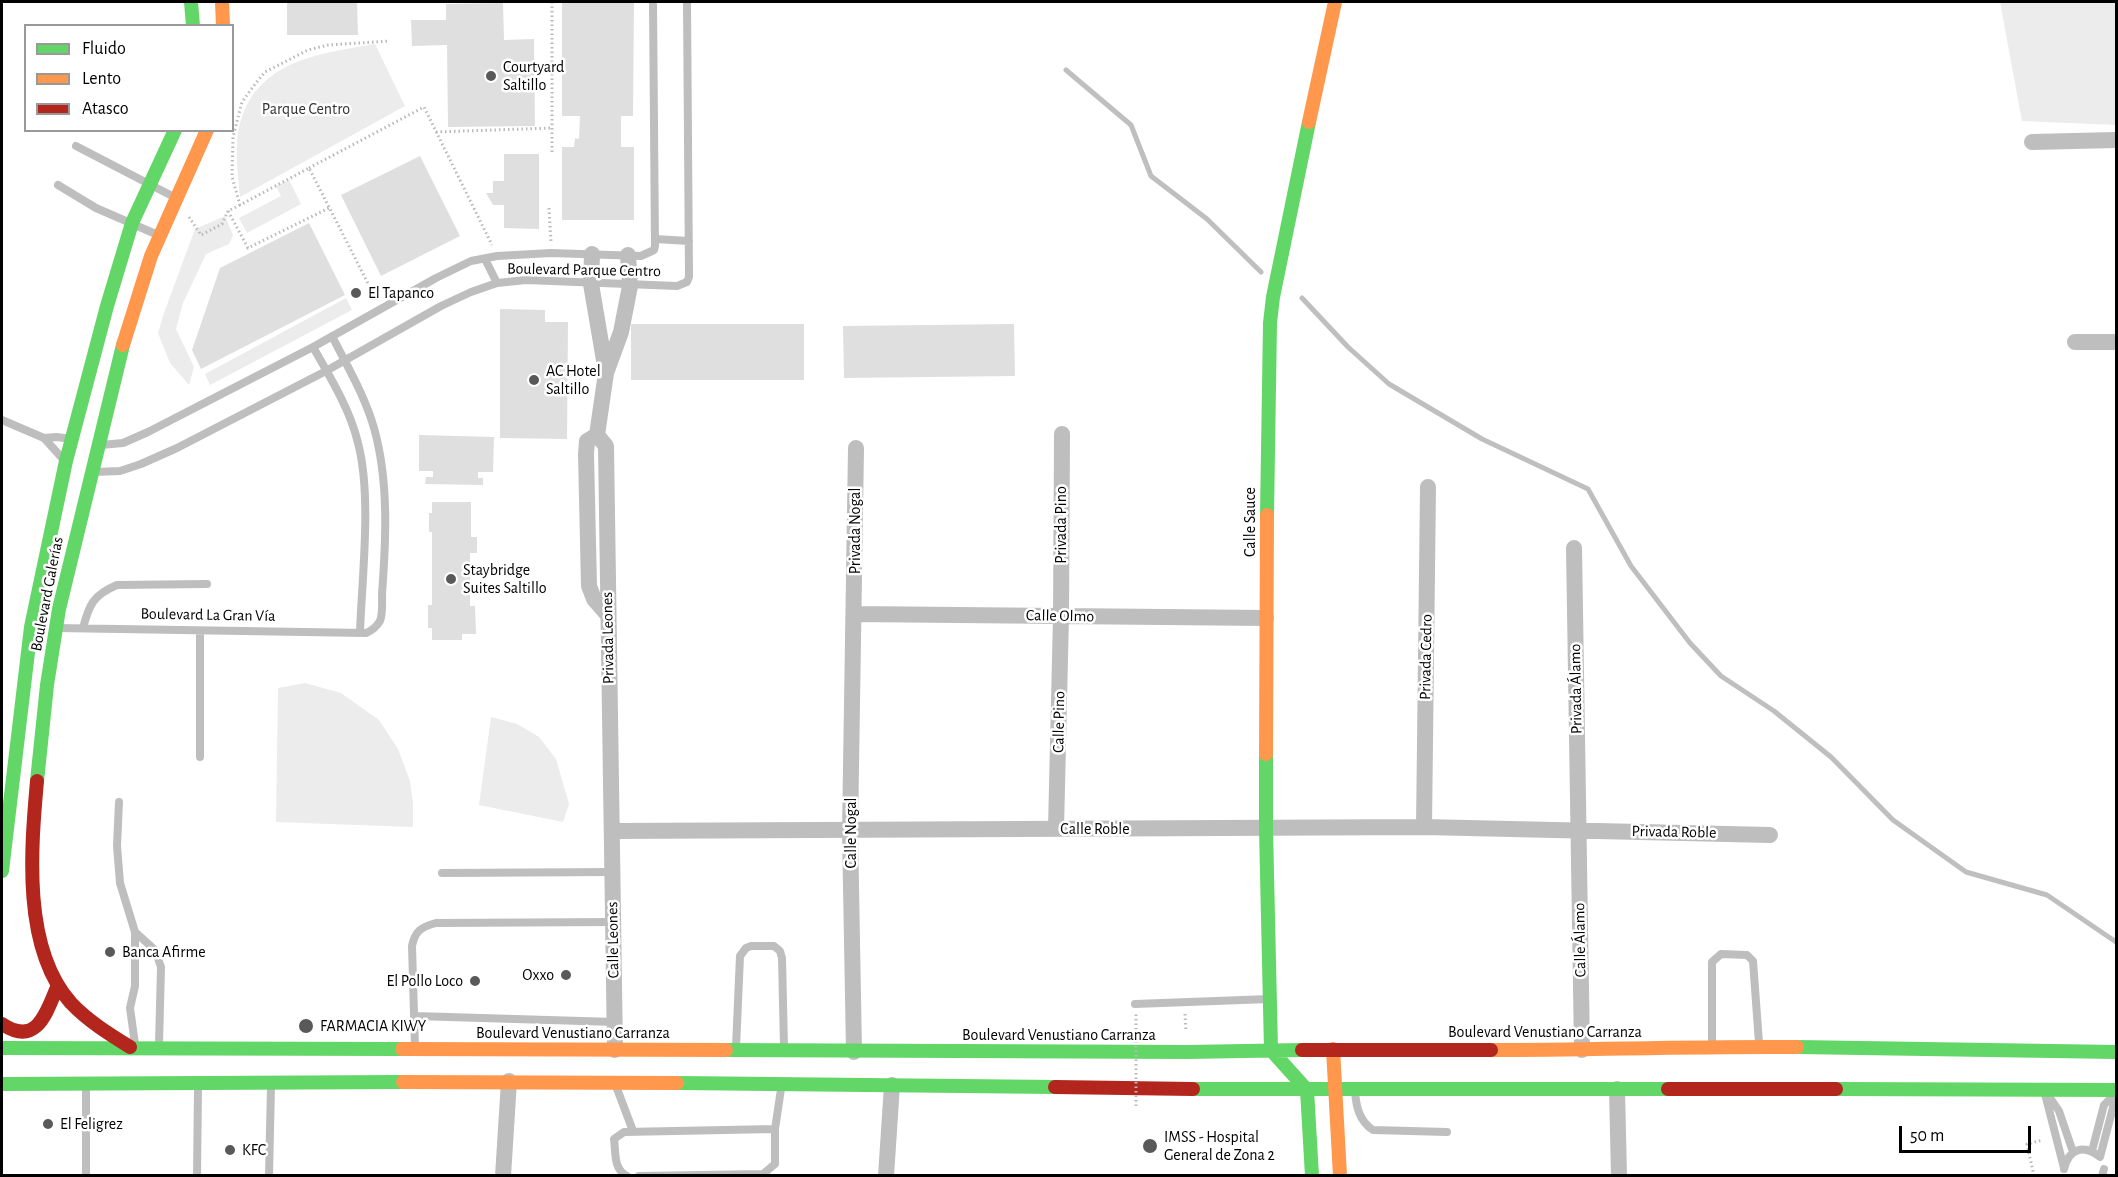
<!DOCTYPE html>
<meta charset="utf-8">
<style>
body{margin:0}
#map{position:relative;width:2118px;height:1177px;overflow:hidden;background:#fff;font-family:"Alegreya Sans",sans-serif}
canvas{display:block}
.frame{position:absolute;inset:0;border:3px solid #000;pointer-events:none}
.legend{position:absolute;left:24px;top:24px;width:210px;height:108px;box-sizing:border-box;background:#fff;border:2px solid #999;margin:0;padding:8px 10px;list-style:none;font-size:18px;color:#000}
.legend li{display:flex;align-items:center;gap:12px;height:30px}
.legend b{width:30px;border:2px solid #999}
.scale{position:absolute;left:1899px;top:1126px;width:132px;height:27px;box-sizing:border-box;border:3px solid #000;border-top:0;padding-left:8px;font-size:18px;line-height:21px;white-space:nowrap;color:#000;-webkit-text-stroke:4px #fff;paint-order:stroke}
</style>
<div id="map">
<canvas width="2118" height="1177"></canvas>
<div class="frame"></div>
<ul class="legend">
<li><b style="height:8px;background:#63d668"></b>Fluido</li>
<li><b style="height:8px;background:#ff974d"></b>Lento</li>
<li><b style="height:8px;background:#b3261e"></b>Atasco</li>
</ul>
<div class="scale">50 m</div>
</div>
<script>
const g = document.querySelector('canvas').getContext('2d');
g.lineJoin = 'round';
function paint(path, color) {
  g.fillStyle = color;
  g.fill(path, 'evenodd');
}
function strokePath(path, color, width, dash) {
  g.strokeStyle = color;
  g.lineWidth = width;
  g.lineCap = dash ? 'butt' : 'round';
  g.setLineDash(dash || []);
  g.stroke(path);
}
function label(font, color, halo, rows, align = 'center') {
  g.font = font + ' "Alegreya Sans",sans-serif';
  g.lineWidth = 5;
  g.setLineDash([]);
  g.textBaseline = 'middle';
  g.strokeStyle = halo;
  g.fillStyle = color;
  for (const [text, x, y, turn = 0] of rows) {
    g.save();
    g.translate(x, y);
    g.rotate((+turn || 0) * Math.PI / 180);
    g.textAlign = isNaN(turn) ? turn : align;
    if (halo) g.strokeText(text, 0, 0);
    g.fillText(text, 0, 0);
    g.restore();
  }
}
const green = new Path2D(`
 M2000,2H2116V125L2022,121Z
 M375,44L405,106L240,197C238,175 235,154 238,132C239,126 241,120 243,114C264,59 324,53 375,44Z
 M289,180L301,204L247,233L239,218L281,196L276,186Z
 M225,216L233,235L229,244L206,254L183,303L176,329L194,367L189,385L170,363L158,333L164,313L195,229Z
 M346,298L352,310L210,385L205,374Z
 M305,683L341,693L379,720L398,749L410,781L413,803V827L276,822L278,688Z
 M491,717L517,724L539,737L556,759L569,804L563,822L479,805Z`);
const stream = new Path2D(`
 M1066,70L1131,125L1151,176L1207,219L1261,272
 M1302,298L1348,347L1389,384L1482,439L1588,489L1631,566L1690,643L1721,676L1774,711L1831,757L1893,820L1966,872L2047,895L2116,942`);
const building = new Path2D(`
 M287,2H357L358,35H287Z
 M562,2H634L633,116H621V147H634V220H562V147H574L575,138L579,139L580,116H562Z
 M503,3L504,40L534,39L535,126L448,127L447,45L412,46L411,20H446V4Z
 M504,154H539V229L504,228V205H493L486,193H493V181H504Z
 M420,156L460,236L381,276L341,195Z
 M309,223L345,295L201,369L192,350L220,268Z
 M500,309L545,310V322H568L567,439L500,438Z
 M631,324H804V380H631Z
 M1014,324L1015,376L844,378L843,326Z
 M419,435L494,437L493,472H478V478H483V485L425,484L426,477H433V471H419Z
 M432,502H471V537H477V553H470V606H475L476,634H462V640H432V628H428V605H432V532H429V513H432Z`);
const path = new Path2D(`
 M552,2V153
 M436,132L552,128
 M309,168L424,107L492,245
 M240,205L228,211L248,248L329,208
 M549,208L551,242
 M189,217L201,235L222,224L228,211
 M376,299L309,168L240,205L232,177L233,137L242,102L255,84L265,72L308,50L328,45L390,41
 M1185,1014L1186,1031
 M2034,1176L2027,1144L2043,1140`);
const lane = new Path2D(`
 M76,146L176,198
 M58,185L96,208L158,235
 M655,239L689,241
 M485,259L497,283
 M313,347C330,377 350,409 358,443C372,496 362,576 360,632
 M2,420L44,438L57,437L71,439
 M44,438L63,459
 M101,445L123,443L148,432L313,347L436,278L471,261L497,256L551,253L641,256L654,250L655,246L653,2
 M94,472L120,471L141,464L177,448L326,371L441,306L471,292L497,283L526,280L677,286L687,282L689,277L687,2
 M57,628L366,633C371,631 377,626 380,621C383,614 382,601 382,594C386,540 389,481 374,428C365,396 347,366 332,336
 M83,628C89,605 93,595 117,585L207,584
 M200,631V757
 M119,802L117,846L120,883L135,932V986L130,1008L135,1044
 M442,873L612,872
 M135,932L155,950L161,967L159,1044
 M1135,1004L1269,999
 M415,1016L615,1022
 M1712,1042V962L1721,954L1747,955L1753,961L1759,1043
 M415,1047L412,946C415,931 421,927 436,923L613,922
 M736,1047L740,956L746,948L751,946H774L780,951L782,958L784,1047
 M616,1086L633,1131
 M1355,1091C1356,1106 1359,1121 1373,1130L1447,1132
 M2045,1094L2064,1168
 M2048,1095L2059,1111L2073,1152
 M2092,1151L2104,1105L2113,1096
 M2064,1169C2069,1148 2084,1144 2100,1157L2116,1096
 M86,1176V1086
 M197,1176L198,1086
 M269,1176L271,1086
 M627,1176C613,1169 616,1152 614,1139L624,1132L775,1129
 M639,1176L763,1174L775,1164V1129L781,1089
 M2102,1176L2104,1169`);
const street = new Path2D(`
 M2032,142L2116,140
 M592,254L591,284L606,372
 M2075,342H2116
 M597,435L606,373L621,332L630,286L628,255
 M1574,548L1582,1050
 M607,614L594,599L589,586L586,454L587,441L597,435L606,446L615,1050
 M855,614L1266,618
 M1424,827L1428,487
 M1056,829L1061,616L1062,434
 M612,831L1424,827L1770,835
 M854,1052L850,831L856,448
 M1617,1089L1619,1176
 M503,1176L509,1081
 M886,1176L892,1085`);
const fast = new Path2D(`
 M191,2L193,26
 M1267,515L1270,323L1273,297L1309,122
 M1266,754V829L1271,1050L1307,1090L1312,1176
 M37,781L47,685L59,609L123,345
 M2,871L31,627L66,461L107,306L132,223L175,130
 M1797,1047L2116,1052
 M2,1048L402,1049
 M726,1050L1187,1052L1302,1050
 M677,1083L1055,1087
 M2,1084L403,1082
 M1193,1089H1668
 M1836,1089L2116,1090`);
const slow = new Path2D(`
 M222,2L223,26
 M1309,122L1335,2
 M123,345L151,256L207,130
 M1266,754L1267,515
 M402,1049L726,1050
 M1333,1049L1340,1176
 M1491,1050C1593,1050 1695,1046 1797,1047
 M403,1082L677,1083`);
const jam = new Path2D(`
 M37,781C31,849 22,948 71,1003C88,1021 109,1034 130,1047
 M2,1024C38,1048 47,1010 58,985
 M1302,1050H1491
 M1055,1087L1193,1089
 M1668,1089H1836`);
const pathBridge = new Path2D(`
 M1136,1106V1013`);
const markers = [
 [491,76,6,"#595959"],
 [356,293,6,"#595959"],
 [534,380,6,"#595959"],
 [451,579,6,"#595959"],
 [110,952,6,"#595959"],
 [566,975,6,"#595959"],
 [475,981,6,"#595959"],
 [306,1026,8,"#595959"],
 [48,1124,6,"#595959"],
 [1150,1146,8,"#595959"],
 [230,1150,6,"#595959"]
];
const poiNames = [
 ["Courtyard",503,67],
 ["Saltillo",503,85],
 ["El Tapanco",368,293],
 ["AC Hotel",546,371],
 ["Saltillo",546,389],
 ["Staybridge",463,570],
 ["Suites Saltillo",463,588],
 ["Banca Afirme",122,952],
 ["Oxxo",554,975,"right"],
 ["El Pollo Loco",463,981,"right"],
 ["FARMACIA KIWY",320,1026],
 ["El Feligrez",60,1124],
 ["IMSS - Hospital",1164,1137],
 ["General de Zona 2",1164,1155],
 ["KFC",242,1150]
];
const parkNames = [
 ["Parque Centro",306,109]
];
const streetNames = [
 ["Boulevard Parque Centro",584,270,1],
 ["Calle Sauce",1250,522,-90],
 ["Privada Pino",1061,525,-90],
 ["Privada Nogal",855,531,-90],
 ["Boulevard Galerías",47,594,-79],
 ["Boulevard La Gran Vía",208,615,1],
 ["Calle Olmo",1060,616,1],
 ["Privada Leones",608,638,-91],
 ["Privada Cedro",1426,657,-89],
 ["Privada Álamo",1576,689,-91],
 ["Calle Pino",1059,722,-89],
 ["Calle Roble",1095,829],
 ["Privada Roble",1674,832,1],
 ["Calle Nogal",851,833,-90],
 ["Calle Leones",613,940,-91],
 ["Calle Álamo",1580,940,-91],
 ["Boulevard Venustiano Carranza",1545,1032],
 ["Boulevard Venustiano Carranza",573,1033],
 ["Boulevard Venustiano Carranza",1059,1035]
];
paint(green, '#ececec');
strokePath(stream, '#bfbfbf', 5);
paint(building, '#dfdfdf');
strokePath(path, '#b9b9b9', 3, [1.5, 3]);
strokePath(lane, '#bebebe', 8);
strokePath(street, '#bebebe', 16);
strokePath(fast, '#63d668', 14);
strokePath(slow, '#ff974d', 14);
strokePath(jam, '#b3261e', 14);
strokePath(pathBridge, '#b9b9b9', 3, [1.5, 3]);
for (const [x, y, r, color] of markers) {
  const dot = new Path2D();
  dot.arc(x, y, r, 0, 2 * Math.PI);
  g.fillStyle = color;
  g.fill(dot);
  strokePath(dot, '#fff', 2);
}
label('16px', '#000', '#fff', poiNames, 'left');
label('16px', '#333', '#fff', parkNames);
label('16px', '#000', '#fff', streetNames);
</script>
